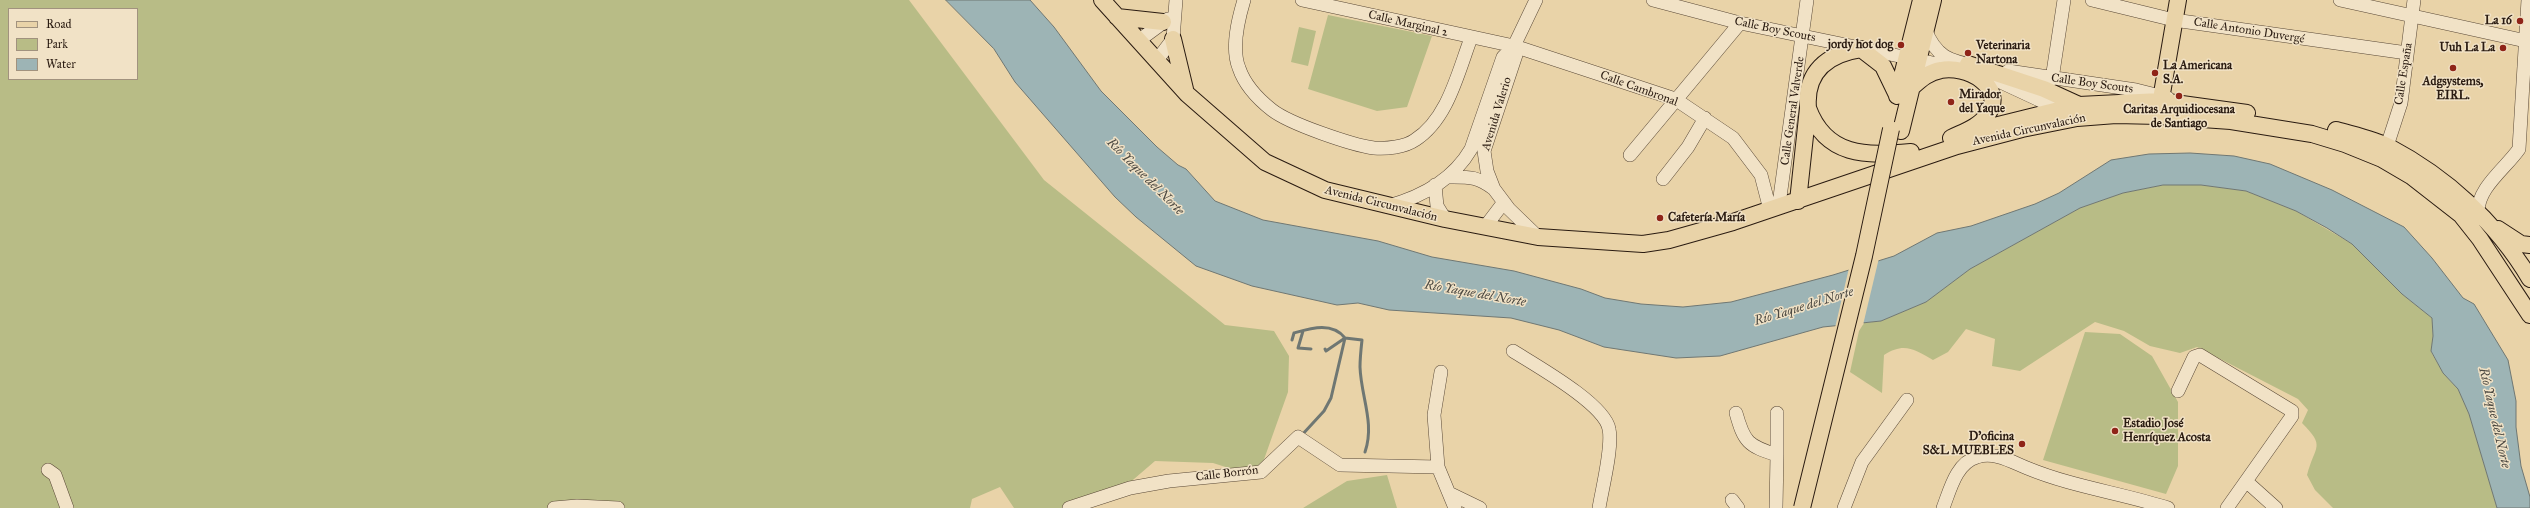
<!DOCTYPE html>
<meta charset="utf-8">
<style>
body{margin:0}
#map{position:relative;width:2530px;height:508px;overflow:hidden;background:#e9d3a8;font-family:"IM FELL Great Primer",serif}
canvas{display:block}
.legend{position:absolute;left:8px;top:8px;width:130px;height:72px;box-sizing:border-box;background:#f1e2c6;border:1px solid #a1927e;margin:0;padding:5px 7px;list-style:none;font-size:12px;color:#2a1b11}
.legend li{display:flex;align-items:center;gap:8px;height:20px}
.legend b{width:20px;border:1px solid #a1927e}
</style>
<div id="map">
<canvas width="2530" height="508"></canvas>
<ul class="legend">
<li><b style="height:5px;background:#e9d3a8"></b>Road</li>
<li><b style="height:11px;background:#b8bc86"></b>Park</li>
<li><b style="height:11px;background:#9db4b5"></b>Water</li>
</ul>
</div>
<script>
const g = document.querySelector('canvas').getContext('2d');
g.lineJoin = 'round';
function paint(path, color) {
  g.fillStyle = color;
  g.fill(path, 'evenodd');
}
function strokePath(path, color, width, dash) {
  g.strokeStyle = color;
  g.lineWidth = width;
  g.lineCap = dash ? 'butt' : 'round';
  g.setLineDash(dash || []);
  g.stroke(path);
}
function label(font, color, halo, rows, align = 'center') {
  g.font = font + ' "IM FELL Great Primer",serif';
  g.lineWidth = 3;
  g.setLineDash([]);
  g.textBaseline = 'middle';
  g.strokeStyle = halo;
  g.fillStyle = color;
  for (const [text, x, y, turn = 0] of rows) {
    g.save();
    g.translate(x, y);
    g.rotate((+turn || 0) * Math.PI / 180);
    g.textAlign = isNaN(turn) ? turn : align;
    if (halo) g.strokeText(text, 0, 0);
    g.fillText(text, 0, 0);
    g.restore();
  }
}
const green = new Path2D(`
 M0,0H909L1044,180L1225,325L1274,331L1289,356L1288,392L1262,465L1232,469L1213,463L1155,461L1127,485L1064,508H1014L1000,487L972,499L970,508H0ZM9,9H137V79H9Z
 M1328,15L1432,36L1407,107L1377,111L1308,89Z
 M1299,27L1316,31L1308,66L1291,62Z
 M2163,185H2201L2246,191L2296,211L2352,244L2402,294L2432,318L2433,336L2431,352L2443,373L2458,389L2469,414L2497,508H2333L2315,490L2307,475C2315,445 2326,447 2302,423L2308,410L2298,399L2197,347L2180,353L2150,346L2124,331L2095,322L2020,371L1992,366L1995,339L1966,329L1948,352L1933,360C1914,349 1904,342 1884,355L1882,393L1850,372L1859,331L1864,323L1881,321L1926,302L1970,269L2080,208L2123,193Z
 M2085,332L2120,334L2152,356L2178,402V466L2166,494L2043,460Z
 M1387,475L1397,508H1303L1347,481Z`);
const water = new Path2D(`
 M946,0H1030L1054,27L1101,91L1157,147L1178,165L1186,169L1215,201L1263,220L1378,241L1432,257L1514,271L1581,289L1605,298L1641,304L1683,307L1731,302L1833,275L1894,256L1937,233L1971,226L2035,204L2059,193L2111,160L2149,154L2190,153L2234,156L2270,164L2332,190L2404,227L2432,258L2463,298L2474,304L2508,360L2516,401V427L2521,466L2530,497V508H2497L2469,414L2458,389L2443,373L2431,351L2433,336L2432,318L2402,294L2352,244L2327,228L2296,211L2246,191L2201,185H2163L2123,193L2080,208L1970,269L1926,302L1881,321L1823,327L1720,356L1676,358L1604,347L1559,330L1511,318L1389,310L1358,303L1337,305L1252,286L1196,266L1136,217L1115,197L1015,82L994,49Z`);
const pier = new Path2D(`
 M1879,258L1863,325L1835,328L1849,268Z`);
const stream = new Path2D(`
 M1303,331L1298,348L1311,349
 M1292,340L1294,333C1312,328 1332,322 1345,338
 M1325,349L1326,351L1345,338L1362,340C1361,349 1360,358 1360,367C1361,397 1375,423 1365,452
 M1301,436L1324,411L1331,398L1345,338`);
const minor = new Path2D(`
 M1244,0C1238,20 1231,48 1239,68C1245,86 1258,99 1272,110C1290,124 1352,145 1374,148C1387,149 1405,147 1415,140C1448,119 1458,72 1471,38
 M1302,0L1514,46L1675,99L1733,138L1761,175L1768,202
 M1653,0L1740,23L1952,67
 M2092,0L2174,20L2407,53
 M2340,0L2530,42
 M1925,29C1936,57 1949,61 1977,66
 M1138,41L1168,19
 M1514,46L1516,55L1484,151L1487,171L1494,189L1509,209L1538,237
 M1157,60L1173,39L1176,0
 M2008,71L2136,90L2168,98
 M1992,78L2065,112
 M2052,79L2064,0
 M2387,146L2401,103L2414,0
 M1630,155L1740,23
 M1448,177C1469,177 1477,176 1494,189
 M1663,179L1688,147L1705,118
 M1435,185L1437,206L1445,219
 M1780,197L1807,0
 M1388,206C1421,197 1453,180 1471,149L1503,57L1514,46L1536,0
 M2478,213C2477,188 2506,168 2519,149L2528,0
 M1485,227L1504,202
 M1513,351C1535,365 1605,404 1609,429C1613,447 1602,489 1599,508
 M1441,372L1434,415L1438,467L1455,508
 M2178,391L2194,357L2200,355L2292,411V416L2227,508
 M1736,413C1744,442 1748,446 1777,455L1776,508
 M1777,455V413
 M48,470L55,475L67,508
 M2247,482L2276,508
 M1449,493L1480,508
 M1732,500L1738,508
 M554,508L577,506L618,508
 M1069,508L1130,488L1169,481L1261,472L1298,437L1340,465L1438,467
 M1844,508L1862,462L1907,400
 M1943,508C1950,490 1956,463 1977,457C1994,451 2012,462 2027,468C2073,487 2121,493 2168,508`);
const major = new Path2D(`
 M1102,0L1187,94L1265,162L1325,190L1445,219L1538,237L1643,244L1669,240L1733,222L1957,146L2022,129L2077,118L2116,115L2159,116L2231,121L2312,134L2345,144L2382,159L2411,176L2461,215L2480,239L2530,315
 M1117,17L1163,22
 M1173,39L1185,89
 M1968,64L2044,89L2079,105
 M1910,89C1919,81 1928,72 1941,70C1965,65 2008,86 1987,115C1979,127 1963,132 1951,138
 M1897,96L1921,0
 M1808,108C1826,157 1866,156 1911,152
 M2159,111L2178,0
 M1982,129L2079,105L2160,101L2247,113
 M2336,130C2353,135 2373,139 2389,147C2446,177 2497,223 2530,279
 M1901,131L1933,0
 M1798,201L1808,108C1805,72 1827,54 1861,49L1883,66L1897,95
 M2498,229L2521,244L2530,245`);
const majorBridge = new Path2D(`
 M1802,508L1864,256L1891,129`);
const markers = [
 [2520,21,4,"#8f2418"],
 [1901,45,4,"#8f2418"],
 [2503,48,4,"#8f2418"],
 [1968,53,4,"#8f2418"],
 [2453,68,4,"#8f2418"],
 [2155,73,4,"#8f2418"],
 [2179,96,4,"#8f2418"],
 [1951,102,4,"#8f2418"],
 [1660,218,4,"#8f2418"],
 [2115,431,4,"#8f2418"],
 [2022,444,4,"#8f2418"]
];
const poiNames = [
 ["La 16",2512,21,"right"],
 ["jordy hot dog",1893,45,"right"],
 ["Veterinaria",1976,46],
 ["Nartona",1976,60],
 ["Uuh La La",2495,48,"right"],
 ["La Americana",2163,66],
 ["S.A.",2163,80],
 ["Adgsystems,",2453,82,"center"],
 ["EIRL.",2453,96,"center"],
 ["Mirador",1959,95],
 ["del Yaque",1959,109],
 ["Caritas Arquidiocesana",2179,110,"center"],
 ["de Santiago",2179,124,"center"],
 ["Cafetería María",1668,218],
 ["Estadio José",2123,424],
 ["Henríquez Acosta",2123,438],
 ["D'oficina",2014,437,"right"],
 ["S&L MUEBLES",2014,451,"right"]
];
const streetNames = [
 ["Calle Marginal 2",1408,24,13],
 ["Calle Boy Scouts",1775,30,12],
 ["Calle Antonio Duvergé",2249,31,9],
 ["Calle España",2404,74,-81],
 ["Calle Boy Scouts",2092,84,8],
 ["Calle Cambronal",1639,89,20],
 ["Calle General Valverde",1793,111,-82],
 ["Avenida Valerio",1497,114,-73],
 ["Avenida Circunvalación",2029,130,-12],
 ["Avenida Circunvalación",1381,204,14],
 ["Calle Borrón",1227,474,-7]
];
const waterNames = [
 ["Río Yaque del Norte",1145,177,45],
 ["Río Yaque del Norte",1475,294,10],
 ["Río Yaque del Norte",1804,307,-17],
 ["Río Yaque del Norte",2494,418,77]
];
paint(green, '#b8bc86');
paint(water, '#9db4b5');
strokePath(water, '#6f7773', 1);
paint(pier, '#e9d3a8');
strokePath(stream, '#6f7773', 3);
strokePath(minor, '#5a4937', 14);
strokePath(major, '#2a1b11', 18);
strokePath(minor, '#f1e2c6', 13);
strokePath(major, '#e9d3a8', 16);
strokePath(majorBridge, '#2a1b11', 18, []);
strokePath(majorBridge, '#e9d3a8', 16);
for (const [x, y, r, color] of markers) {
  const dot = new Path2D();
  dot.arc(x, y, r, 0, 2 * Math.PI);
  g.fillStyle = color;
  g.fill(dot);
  strokePath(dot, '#f1e2c6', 1.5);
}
label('bold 12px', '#2a1b11', '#f1e2c6', poiNames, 'left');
label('12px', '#2a1b11', '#f1e2c6', streetNames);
label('italic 13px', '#4c4942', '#f1e2c6', waterNames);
</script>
